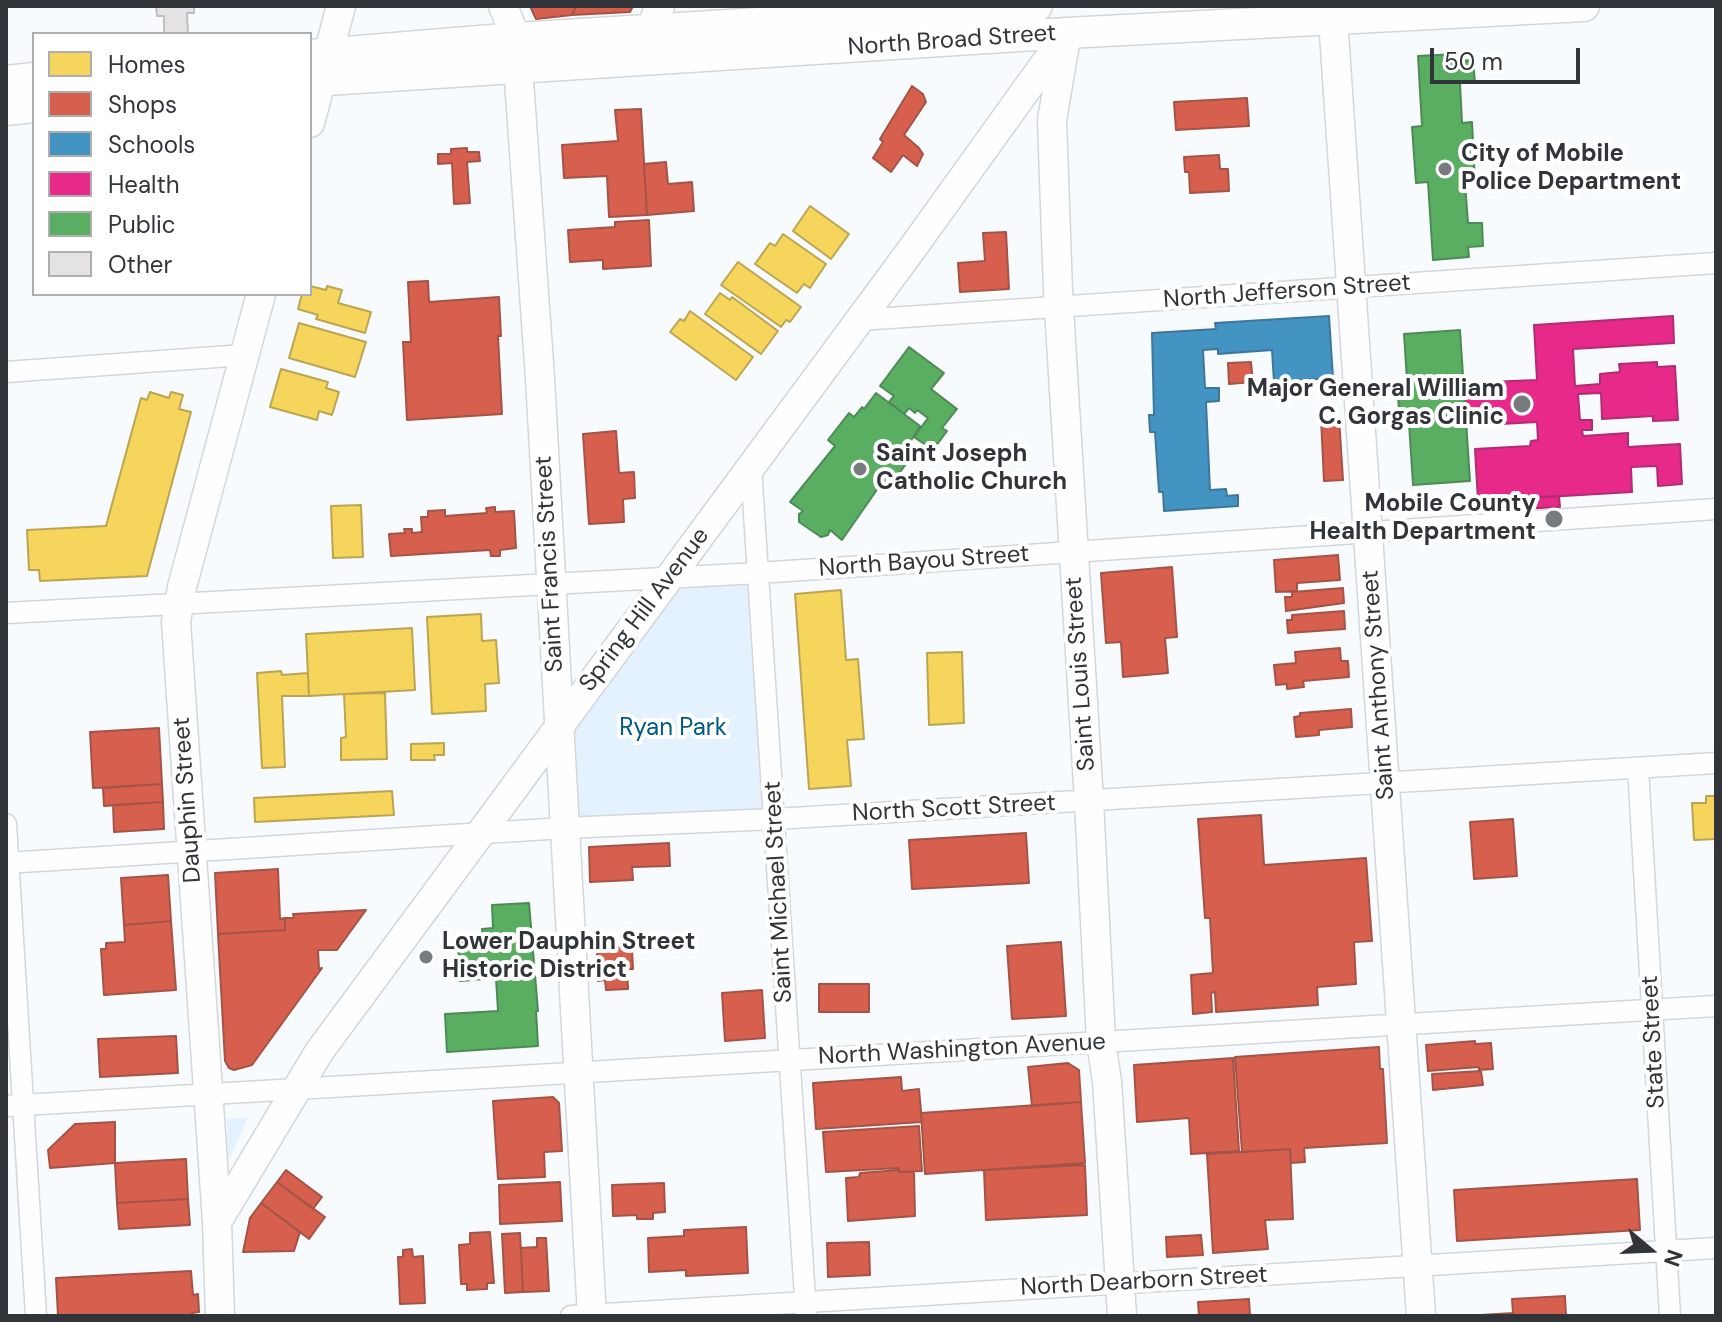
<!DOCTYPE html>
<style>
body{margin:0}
#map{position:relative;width:1722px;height:1322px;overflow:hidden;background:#f8fbfd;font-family:"DM Sans",sans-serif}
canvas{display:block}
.frame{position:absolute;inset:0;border:8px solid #313539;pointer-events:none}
.legend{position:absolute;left:32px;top:32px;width:280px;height:264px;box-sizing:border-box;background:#fff;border:2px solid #adaeb0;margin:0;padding:10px 14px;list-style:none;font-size:24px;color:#313539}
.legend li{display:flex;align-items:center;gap:16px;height:40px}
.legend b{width:40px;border:2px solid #adaeb0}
.north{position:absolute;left:1610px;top:1210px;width:80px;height:80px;-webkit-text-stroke:6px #fff;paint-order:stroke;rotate:109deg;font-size:22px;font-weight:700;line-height:32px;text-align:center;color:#313539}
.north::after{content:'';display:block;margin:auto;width:28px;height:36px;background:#313539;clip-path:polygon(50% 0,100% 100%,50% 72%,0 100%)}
.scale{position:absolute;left:1430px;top:48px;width:150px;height:36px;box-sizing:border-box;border:4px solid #313539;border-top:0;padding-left:10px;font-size:24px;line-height:28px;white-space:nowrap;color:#313539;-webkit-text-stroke:6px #fff;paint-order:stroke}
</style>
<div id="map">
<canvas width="1722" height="1322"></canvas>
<div class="frame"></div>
<ul class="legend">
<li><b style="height:22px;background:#f6d55c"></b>Homes</li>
<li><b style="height:22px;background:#d6604d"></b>Shops</li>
<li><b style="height:22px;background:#4393c3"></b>Schools</li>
<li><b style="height:22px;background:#e7298a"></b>Health</li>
<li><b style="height:22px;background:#5aae61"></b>Public</li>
<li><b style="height:22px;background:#e4e2e2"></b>Other</li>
</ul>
<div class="north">N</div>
<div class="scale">50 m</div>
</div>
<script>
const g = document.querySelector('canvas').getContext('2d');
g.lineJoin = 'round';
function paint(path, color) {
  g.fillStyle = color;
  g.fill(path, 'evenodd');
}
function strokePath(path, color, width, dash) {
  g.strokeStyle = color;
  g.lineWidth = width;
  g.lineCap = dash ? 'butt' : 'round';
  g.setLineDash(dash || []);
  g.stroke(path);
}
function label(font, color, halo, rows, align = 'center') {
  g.font = font + ' "DM Sans",sans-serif';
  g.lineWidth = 8;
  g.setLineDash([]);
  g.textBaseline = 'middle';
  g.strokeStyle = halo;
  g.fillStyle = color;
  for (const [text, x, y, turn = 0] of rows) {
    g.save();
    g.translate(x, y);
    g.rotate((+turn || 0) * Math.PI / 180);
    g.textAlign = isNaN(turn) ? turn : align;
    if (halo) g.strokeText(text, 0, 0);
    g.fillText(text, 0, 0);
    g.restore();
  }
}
const green = new Path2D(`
 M758,573L775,819L564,828L558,725L669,578Z
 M248,1117L228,1162L227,1119Z`);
const homes = new Path2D(`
 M810,206L849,234L831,259L793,231Z
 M783,234L826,264L810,288L804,284L797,293L755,264L770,243L775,246Z
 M738,262L801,307L790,322L786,320L781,327L721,285Z
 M310,286L326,290L327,286L342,290L338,303L371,312L365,333L316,319L318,315L298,309L302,294H310Z
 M720,293L730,300L732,297L778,331L761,354L705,314Z
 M690,311L753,357L736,380L670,332L680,319L684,321Z
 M299,323L366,342L355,377L289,358Z
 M281,369L328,382L326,388L339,392L332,415L319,411L317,420L270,407Z
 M150,392L169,398L171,392L183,395L179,409L191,412L147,576L40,581L39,570H29L27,530L106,526L141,398L147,400Z
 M361,505L363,557L333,558L331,506Z
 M841,590L846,660L858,659L864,739L847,740L851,786L809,789L795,594Z
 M481,614L482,641L496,640L499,683L485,684L486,711L432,714L427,617Z
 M412,628L415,690L309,696L306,634Z
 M962,652L964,723L929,725L927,653Z
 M281,671L282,675L308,673L309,696H282L285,767L262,768L257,673Z
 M385,693L387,759L341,760V738L346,737L344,694Z
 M444,743V755H434L435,760H411V744Z
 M392,791L394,815L255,822L254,798Z
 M1706,796H1716V839L1694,840L1692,803H1706Z`);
const shops = new Path2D(`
 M530,6H576L572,15L536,19Z
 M576,6H633L630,12L572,15Z
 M912,86L923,94L926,102L904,135L919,148L923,154L917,166L903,155L891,172L873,158L883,142L880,139Z
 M1247,98L1249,126L1176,130L1174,102Z
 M641,109L647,215L609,217L607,176L564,178L562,145L618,141L615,110Z
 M467,148V152H479L480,161L467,162L470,203L454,204L452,163L438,164V154H451V149Z
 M1219,155L1220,169H1228L1229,191L1190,193L1189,172H1185L1184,157Z
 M666,162L668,184L692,182L694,211L647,215L644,164Z
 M649,220L651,266L603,269V260L570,262L568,230L615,227V222Z
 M1006,232L1009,289L960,292L958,263L985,261L983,233Z
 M428,281L429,302L499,297L501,336H498L502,414L407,420L403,342H411L408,282Z
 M1251,362L1253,382L1229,384L1228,363Z
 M1339,417L1343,480L1324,481L1321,418Z
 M616,431L619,473L634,472L635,498L623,499L624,522L589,524L583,434Z
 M495,507V512L514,511L516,548L500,550V556H491L490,550L391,556L389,534L405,533L404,529H412V533L422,532L421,517H428V511L445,510V516L487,513L486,508Z
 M1338,555L1340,580L1297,583V591L1276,592L1274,560Z
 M1172,567L1177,637L1165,638L1168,673L1123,677L1121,642L1106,643L1101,573Z
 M1343,588L1344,603L1286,611L1285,597H1292V592Z
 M1344,611L1345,629L1288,633L1287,620H1292V615Z
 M1340,648L1341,661H1348L1349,677L1303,681L1304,687L1287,689V684L1276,685L1274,665L1296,663L1295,652Z
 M1351,709L1352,727L1319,730V735L1296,737L1294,717L1300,716V713Z
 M159,728L162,784L93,788L90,732Z
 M162,784L163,802L104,806L103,788Z
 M163,802L164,829L114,832L113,805Z
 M1261,815L1264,865L1366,858L1372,941L1354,942L1356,984L1317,987L1318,1005L1216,1012L1215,992L1211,993L1212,1012L1193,1014L1191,975L1213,973L1210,918H1205L1198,819Z
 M1513,819L1517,876L1474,879L1470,822Z
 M1026,833L1029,883L912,889L909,840Z
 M669,843L670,866L632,867L633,880L590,882L589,847Z
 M278,869L280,919L285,918V930L218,934L215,873Z
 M168,875L171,921L124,925L121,878Z
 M366,910L337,950H318L319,969L322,968L252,1065L234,1070L229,1068L225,1061L218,934L285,930V918H294L293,914Z
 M171,921L176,990L104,995L101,949H106V943L125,942L124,925Z
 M1061,942L1066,1016L1012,1019L1007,946Z
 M625,947V950H632L633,969H627L628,989L606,990L605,980L598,981L597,948Z
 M819,984H869V1012H819Z
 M762,990L765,1038L725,1041L722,993Z
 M176,1036L178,1073L100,1077L98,1039Z
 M1475,1041V1044L1491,1043L1493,1069L1479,1070V1067L1428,1071L1426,1045Z
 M1379,1047L1380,1069H1383L1387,1143L1304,1148L1305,1162L1291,1163L1290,1149L1242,1152L1235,1057Z
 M1233,1058L1239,1151L1191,1154L1189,1118L1137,1122L1134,1065Z
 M1068,1063L1079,1070L1081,1102L1032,1106L1028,1067Z
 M1481,1071L1483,1085L1433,1090L1432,1074Z
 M901,1077L902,1091L919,1089L922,1122L816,1129L813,1083Z
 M553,1097L559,1103L562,1151L544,1152L545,1177L498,1179L493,1101Z
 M1081,1102L1085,1163L925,1174L921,1113Z
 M115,1122V1163L50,1168L48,1150L75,1124Z
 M919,1126L922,1171L899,1172V1168L826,1172L823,1132Z
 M1290,1149L1293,1219L1265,1220L1268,1249L1213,1253L1207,1154Z
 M186,1159L188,1199L117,1203L115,1163Z
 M1085,1165L1087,1215L986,1220L984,1170Z
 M286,1170L322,1197L313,1209L277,1182Z
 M899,1170V1172H914L915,1216L848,1221L846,1178L859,1177L860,1173Z
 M1637,1179L1640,1230L1457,1241L1454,1190Z
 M277,1182L325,1217L309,1239L261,1203Z
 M560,1182L562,1221L500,1224L499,1185Z
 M664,1183L665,1212L653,1213V1219H637V1215L613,1216L612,1185Z
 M188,1199L190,1225L119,1229L117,1203Z
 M261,1203L300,1232L294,1251L243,1252L250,1218Z
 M746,1227L748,1273L686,1276V1270L649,1272L648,1238L684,1236V1230Z
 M490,1232L494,1283H487V1289L467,1290V1284H461L459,1245L470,1244V1233Z
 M520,1233L523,1292L505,1293L502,1234Z
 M1201,1235L1203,1255L1167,1257L1166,1237Z
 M537,1238H546L549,1291L523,1292L521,1248L537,1247Z
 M869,1242L870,1275L828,1277L827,1243Z
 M412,1249L413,1257L423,1256L425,1303L400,1304L398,1257H403V1250Z
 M191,1271L193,1295L198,1294L199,1312L192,1313L193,1315L58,1316L56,1278Z
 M1565,1296L1566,1316H1465L1513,1313L1512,1299Z
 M1249,1299L1250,1316H1199L1198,1302Z`);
const schools = new Path2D(`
 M1329,316L1333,378L1274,382L1272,350L1218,354V349L1203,350L1205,388H1219V401L1206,402L1210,490L1226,489L1227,496L1238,495V506L1164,511L1163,492H1159L1155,432H1150L1149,415H1154L1152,333L1216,329L1215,323Z`);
const health = new Path2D(`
 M1673,316L1674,343L1573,349L1575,386L1600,384V374L1620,372L1619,364L1657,362V367L1675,366L1678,420L1653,421V416L1602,419L1601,393L1578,394L1580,420H1592V430H1582L1583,436L1628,433V447L1680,444L1682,484L1658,486L1657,466L1631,467L1632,492L1478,501L1475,449L1530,446L1531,441L1538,440L1537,422L1466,426L1463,383L1537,380L1534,325Z
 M1559,496L1560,507L1519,509L1518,498Z`);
const public = new Path2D(`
 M1457,54V61L1473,60L1475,83H1460L1462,123L1472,122L1475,182L1465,183L1468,223H1482L1483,246L1468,247L1469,257L1433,260L1428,182L1416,183L1412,127L1422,126L1418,56Z
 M1460,330L1470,481L1413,485L1409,423H1400L1398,396L1408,395L1404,334Z
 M909,347L944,373L931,389L957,409L942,428L947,431L933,450L914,437L928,418L917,410L915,413L909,408L904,414L889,402L894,396L880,386Z
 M876,393L920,426L904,452L911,457L890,486L883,481L842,540L830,530L828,535L821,537L799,522V514L803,511L790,502L835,446L828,440L849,413L854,417L862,407L864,409Z
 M529,903L538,1011H536L538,1046L447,1052L445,1014L498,1011L496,978L460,981L458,942L483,941L482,929L493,928L492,905Z`);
const building = new Path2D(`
 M156,6H194V13H187L188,34H164V16H157Z`);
const street = new Path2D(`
 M859,320L1716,263
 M6,372L244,355
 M751,467L806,1313
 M6,613L758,573L1716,509
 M1638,768L1670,1316
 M6,824L36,1316
 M6,863L564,828L775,819L1716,763
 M6,1106L1716,1006
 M571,1316L1716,1248`);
const secondary = new Path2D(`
 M503,6L516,38L540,378L592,1316
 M1333,19L1421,1316
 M650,30L660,6
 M1066,38L1052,120L1058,292L1089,801L1101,1042L1107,1081L1122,1316
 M310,123L341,6
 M217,1222L319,1052L909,253L1067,33
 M220,1316L217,1222L176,622L182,587L261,294`);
const primary = new Path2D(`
 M310,55L516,38L1037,6
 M6,81L34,78
 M310,81L1067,33L1584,6
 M6,110L34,107`);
const markers = [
 [1445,169,8,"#777a7e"],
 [1522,404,10,"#777a7e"],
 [860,469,8,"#777a7e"],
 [1554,519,10,"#777a7e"],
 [426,957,8,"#777a7e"]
];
const streetNames = [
 ["North Broad Street",952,41,-4],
 ["North Jefferson Street",1287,292,-4],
 ["North Bayou Street",924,562,-4],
 ["Saint Francis Street",550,564,-93],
 ["Spring Hill Avenue",645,610,-53],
 ["Saint Louis Street",1081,674,-94],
 ["Saint Anthony Street",1379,685,-94],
 ["Dauphin Street",188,800,-94],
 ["North Scott Street",954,809,-3],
 ["Saint Michael Street",779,892,-93],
 ["State Street",1654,1042,-93],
 ["North Washington Avenue",962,1050,-3],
 ["North Dearborn Street",1144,1282,-3]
];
const poiNames = [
 ["City of Mobile",1461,155],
 ["Police Department",1461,183],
 ["Major General William",1504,390,"right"],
 ["C. Gorgas Clinic",1504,418,"right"],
 ["Saint Joseph",876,455],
 ["Catholic Church",876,483],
 ["Mobile County",1536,505,"right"],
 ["Health Department",1536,533,"right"],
 ["Lower Dauphin Street",442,943],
 ["Historic District",442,971]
];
const parkNames = [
 ["Ryan Park",673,729]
];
paint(green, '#e3f2fe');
paint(homes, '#f6d55c');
strokePath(homes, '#bba552', 2);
paint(shops, '#d6604d');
strokePath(shops, '#a45347', 2);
paint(schools, '#4393c3');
strokePath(schools, '#3e779a', 2);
paint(health, '#e7298a');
strokePath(health, '#b02d72', 2);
paint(public, '#5aae61');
strokePath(public, '#4e8a55', 2);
paint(building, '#e4e2e2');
strokePath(building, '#c0bebe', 2);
strokePath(street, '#d3d7da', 23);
strokePath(secondary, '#d3d7da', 31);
strokePath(primary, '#d3d7da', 33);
strokePath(street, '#fefeff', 20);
strokePath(secondary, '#fefeff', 28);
strokePath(primary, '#fefeff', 30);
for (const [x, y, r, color] of markers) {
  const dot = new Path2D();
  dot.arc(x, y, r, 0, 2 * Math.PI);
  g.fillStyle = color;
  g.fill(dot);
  strokePath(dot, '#fff', 3);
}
label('24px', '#313539', '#fff', streetNames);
label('bold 24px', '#313539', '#fff', poiNames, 'left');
label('24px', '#015883', '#fff', parkNames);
</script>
